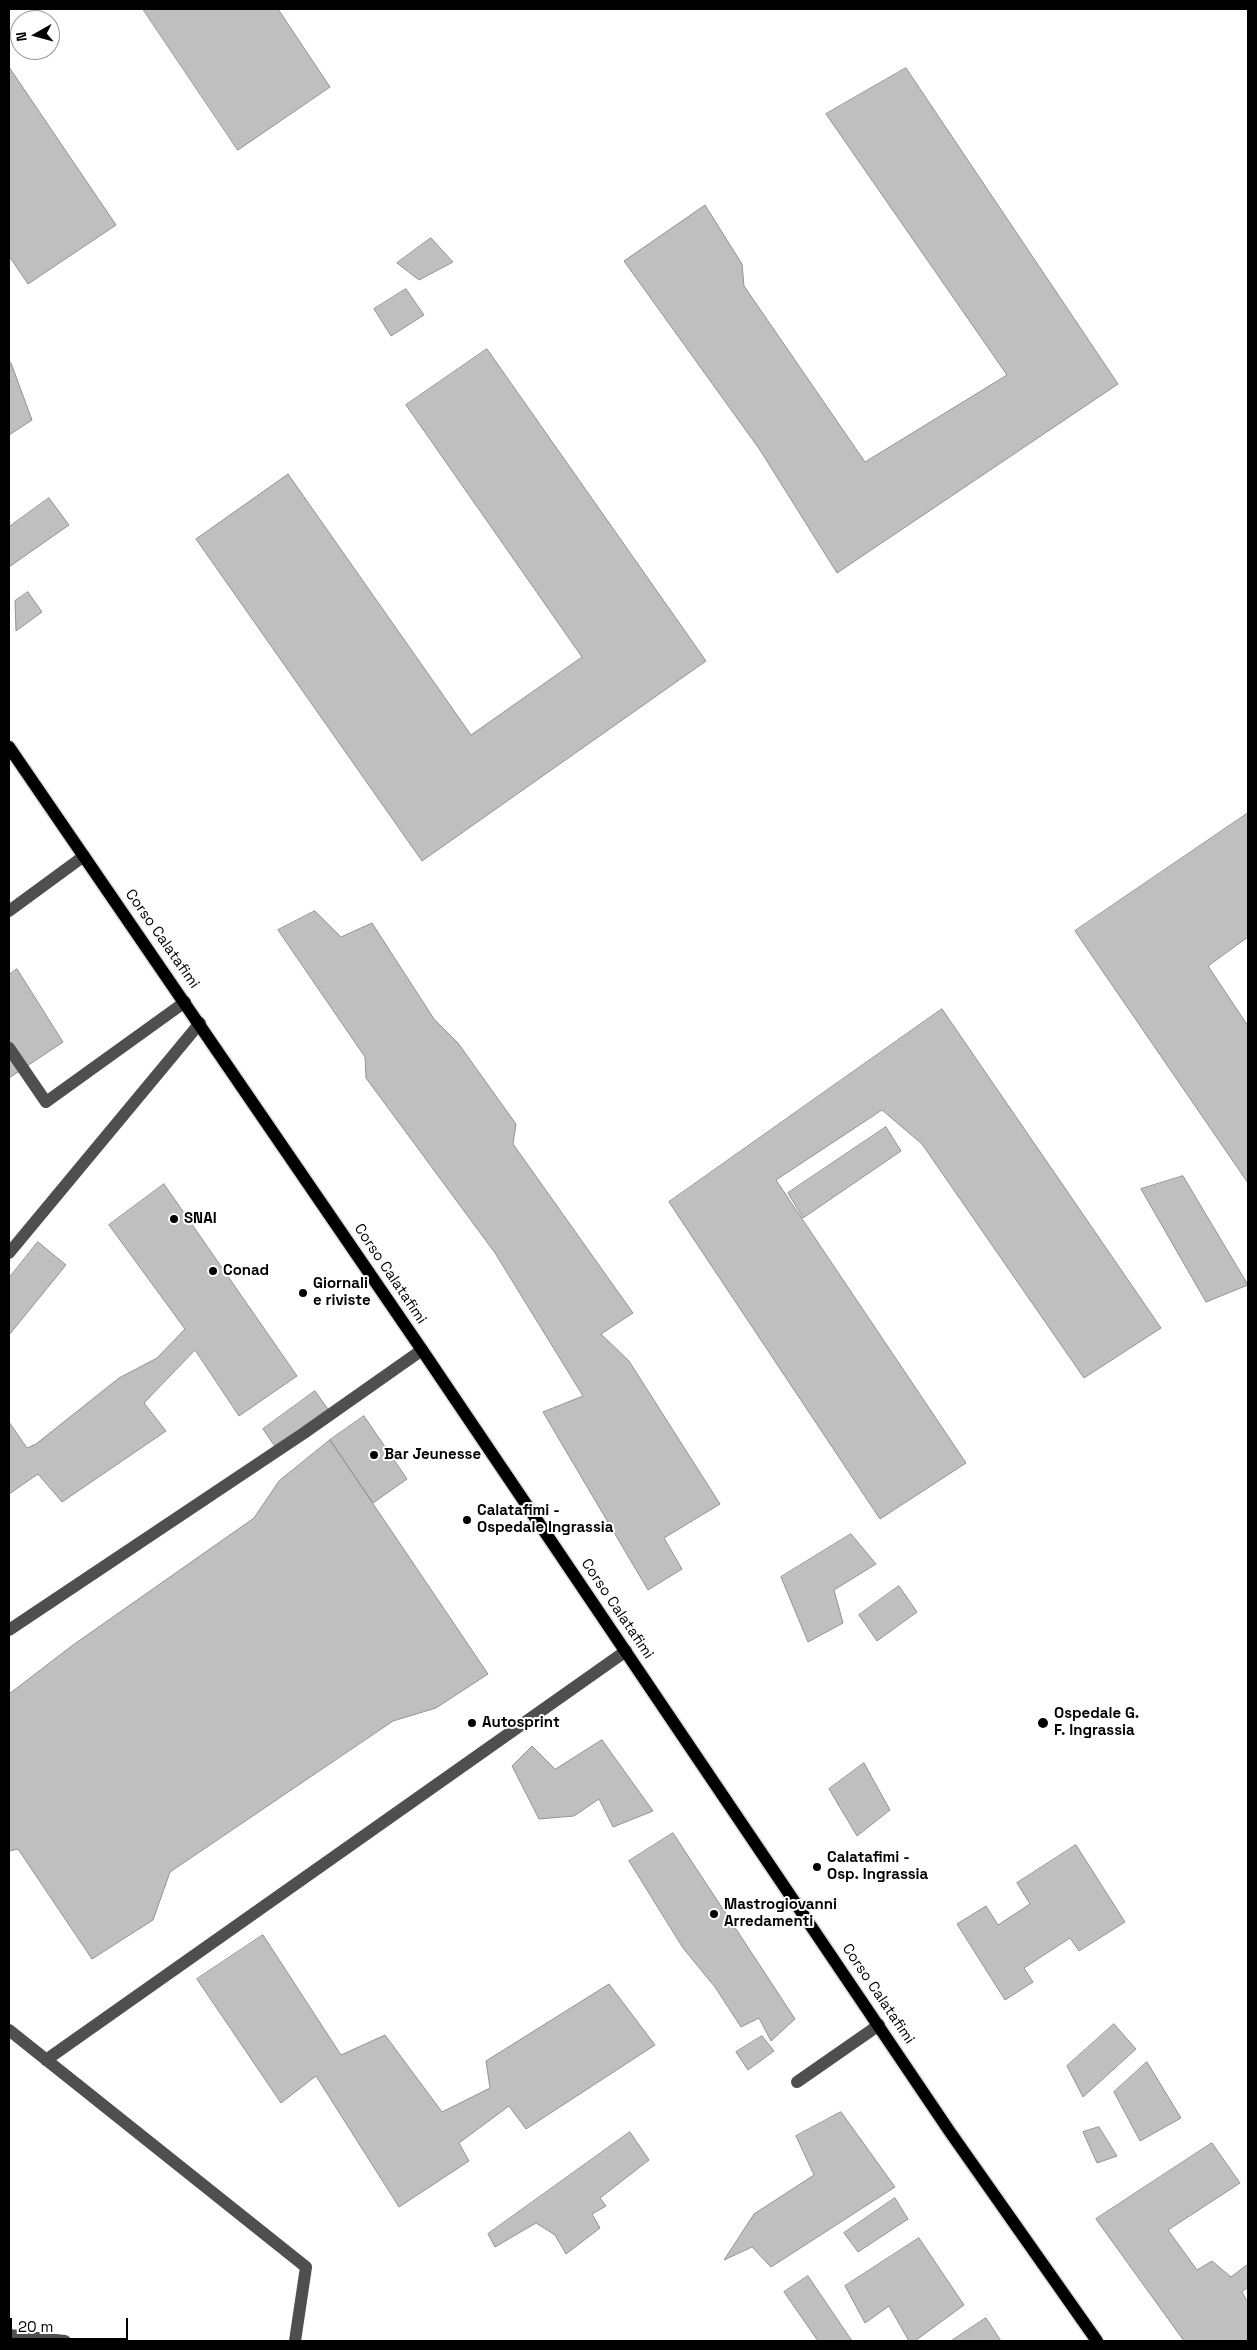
<!DOCTYPE html>
<style>
body{margin:0}
#map{position:relative;width:1257px;height:2350px;overflow:hidden;background:#fff;font-family:"Space Grotesk",sans-serif}
canvas{display:block}
.frame{position:absolute;inset:0;border:10px solid #000;pointer-events:none}
.north{position:absolute;left:10px;top:10px;width:50px;height:50px;box-sizing:border-box;background:#fff;border:1px solid #999;border-radius:50%;rotate:263deg;font-size:14px;font-weight:700;line-height:20px;text-align:center;color:#000}
.north::after{content:'';display:block;margin:auto;width:18px;height:22px;background:#000;clip-path:polygon(50% 0,100% 100%,50% 72%,0 100%)}
.scale{position:absolute;left:10px;top:2318px;width:118px;height:22px;box-sizing:border-box;border:2px solid #000;border-top:0;padding-left:6px;font-size:15px;line-height:18px;white-space:nowrap;color:#000;-webkit-text-stroke:4px #fff;paint-order:stroke}
</style>
<div id="map">
<canvas width="1257" height="2350"></canvas>
<div class="frame"></div>
<div class="north">N</div>
<div class="scale">20 m</div>
</div>
<script>
const g = document.querySelector('canvas').getContext('2d');
g.lineJoin = 'round';
function paint(path, color) {
  g.fillStyle = color;
  g.fill(path, 'evenodd');
}
function strokePath(path, color, width, dash) {
  g.strokeStyle = color;
  g.lineWidth = width;
  g.lineCap = dash ? 'butt' : 'round';
  g.setLineDash(dash || []);
  g.stroke(path);
}
function label(font, color, halo, rows, align = 'center') {
  g.font = font + ' "Space Grotesk",sans-serif';
  g.lineWidth = 4;
  g.setLineDash([]);
  g.textBaseline = 'middle';
  g.strokeStyle = halo;
  g.fillStyle = color;
  for (const [text, x, y, turn = 0] of rows) {
    g.save();
    g.translate(x, y);
    g.rotate((+turn || 0) * Math.PI / 180);
    g.textAlign = isNaN(turn) ? turn : align;
    if (halo) g.strokeText(text, 0, 0);
    g.fillText(text, 0, 0);
    g.restore();
  }
}
const building = new Path2D(`
 M143,9H278L330,87L238,150Z
 M9,67L116,225L28,284L9,256Z
 M906,68L1118,384L837,573L760,450L624,261L705,205L742,264L744,286L865,462L1007,375L826,114Z
 M431,238L453,262L419,280L397,263Z
 M406,289L424,315L391,336L374,309Z
 M487,349L706,661L422,861L196,539L288,474L471,735L582,657L406,405Z
 M11,363L32,420L9,435V364Z
 M49,498L69,525L9,567V527Z
 M28,592L42,612L16,631L15,601Z
 M1248,813V937L1208,966L1248,1026V1183L1075,931Z
 M315,911L341,937L372,923L434,1019L458,1043L516,1124L513,1144L633,1313L601,1334L629,1361L720,1504L664,1538L682,1569L648,1590L543,1412L583,1396L495,1253L366,1078L365,1057L278,930Z
 M17,969L63,1042L9,1078V975Z
 M942,1009L1161,1328L1084,1378L922,1144L882,1110L776,1180L966,1463L880,1519L669,1202Z
 M886,1127L901,1151L803,1218L788,1193Z
 M1183,1176L1248,1285L1206,1302L1141,1189Z
 M164,1184L297,1376L239,1416L195,1350L144,1403L166,1431L62,1502L38,1474L9,1494V1422L27,1448L36,1444L119,1378L157,1358L185,1329L109,1225Z
 M38,1242L66,1265L9,1335V1278Z
 M315,1391L330,1412L276,1448L263,1429Z
 M364,1416L407,1479L373,1503L330,1440Z
 M330,1440L488,1674L436,1708L393,1721L170,1872L153,1920L92,1959L18,1849L9,1851V1694L73,1645L254,1518L279,1481Z
 M851,1534L876,1564L834,1590L843,1623L808,1642L781,1577Z
 M899,1586L917,1612L877,1641L859,1615Z
 M602,1740L653,1811L613,1827L599,1799L574,1816L539,1819L512,1766L532,1746L555,1769Z
 M864,1763L890,1810L857,1836L829,1789Z
 M673,1833L795,2019L771,2041L759,2018L741,2027L715,1987L683,1948L629,1861Z
 M1076,1845L1125,1922L1079,1951L1070,1938L1024,1968L1033,1982L1005,2000L957,1924L986,1906L998,1925L1030,1904L1017,1883Z
 M263,1935L341,2055L385,2035L442,2112L490,2088L486,2061L609,1984L655,2045L526,2129L509,2106L459,2143L469,2161L399,2207L316,2076L281,2103L197,1979Z
 M1114,2024L1136,2049L1083,2097L1067,2066Z
 M762,2036L774,2051L748,2070L736,2052Z
 M1147,2062L1181,2118L1140,2141L1114,2092Z
 M841,2112L895,2187L771,2267L752,2247L724,2260L754,2214L814,2175L796,2136Z
 M1099,2127L1117,2156L1097,2163L1083,2132Z
 M630,2132L649,2160L600,2198L606,2206L592,2214L600,2228L566,2254L555,2235L536,2223L495,2247L488,2234Z
 M1212,2143L1240,2183L1168,2230L1197,2270L1212,2261L1231,2277L1248,2264V2287L1242,2292L1248,2303V2341H1184L1096,2219Z
 M895,2198L908,2219L858,2252L844,2233Z
 M919,2238L964,2305L915,2341H909L889,2306L865,2323L845,2286Z
 M808,2276L852,2341H818L784,2292Z
 M986,2318L1001,2341H951Z`);
const minor = new Path2D(`
 M9,911L84,856
 M9,1048L46,1102L185,1002
 M9,1253L200,1023
 M9,1630L304,1433L422,1350
 M9,2030L306,2267L295,2341
 M46,2060L626,1651
 M797,2082L879,2025
 M9,2335L65,2341`);
const major = new Path2D(`
 M9,747L422,1350L950,2132L1097,2341`);
const markers = [
 [174,1219,5,"#000"],
 [213,1271,5,"#000"],
 [303,1293,5,"#000"],
 [374,1455,5,"#000"],
 [467,1520,5,"#000"],
 [472,1723,5,"#000"],
 [1043,1723,6,"#000"],
 [817,1867,5,"#000"],
 [714,1914,5,"#000"]
];
const streetNames = [
 ["Corso Calatafimi",162,939,55],
 ["Corso Calatafimi",390,1274,56],
 ["Corso Calatafimi",617,1609,56],
 ["Corso Calatafimi",878,1994,56]
];
const poiNames = [
 ["SNAI",184,1219],
 ["Conad",223,1271],
 ["Giornali",313,1284],
 ["e riviste",313,1301],
 ["Bar Jeunesse",384,1455],
 ["Calatafimi -",477,1511],
 ["Ospedale Ingrassia",477,1528],
 ["Ospedale G.",1054,1714],
 ["F. Ingrassia",1054,1731],
 ["Autosprint",482,1723],
 ["Calatafimi -",827,1858],
 ["Osp. Ingrassia",827,1875],
 ["Mastrogiovanni",724,1905],
 ["Arredamenti",724,1922]
];
paint(building, '#bfbfbf');
strokePath(building, '#939393', 1);
strokePath(major, '#dbdbdb', 15);
strokePath(minor, '#4f4f4f', 12);
strokePath(major, '#000', 12);
for (const [x, y, r, color] of markers) {
  const dot = new Path2D();
  dot.arc(x, y, r, 0, 2 * Math.PI);
  g.fillStyle = color;
  g.fill(dot);
  strokePath(dot, '#fff', 2);
}
label('15px', '#000', '#fff', streetNames);
label('bold 15px', '#000', '#fff', poiNames, 'left');
</script>
